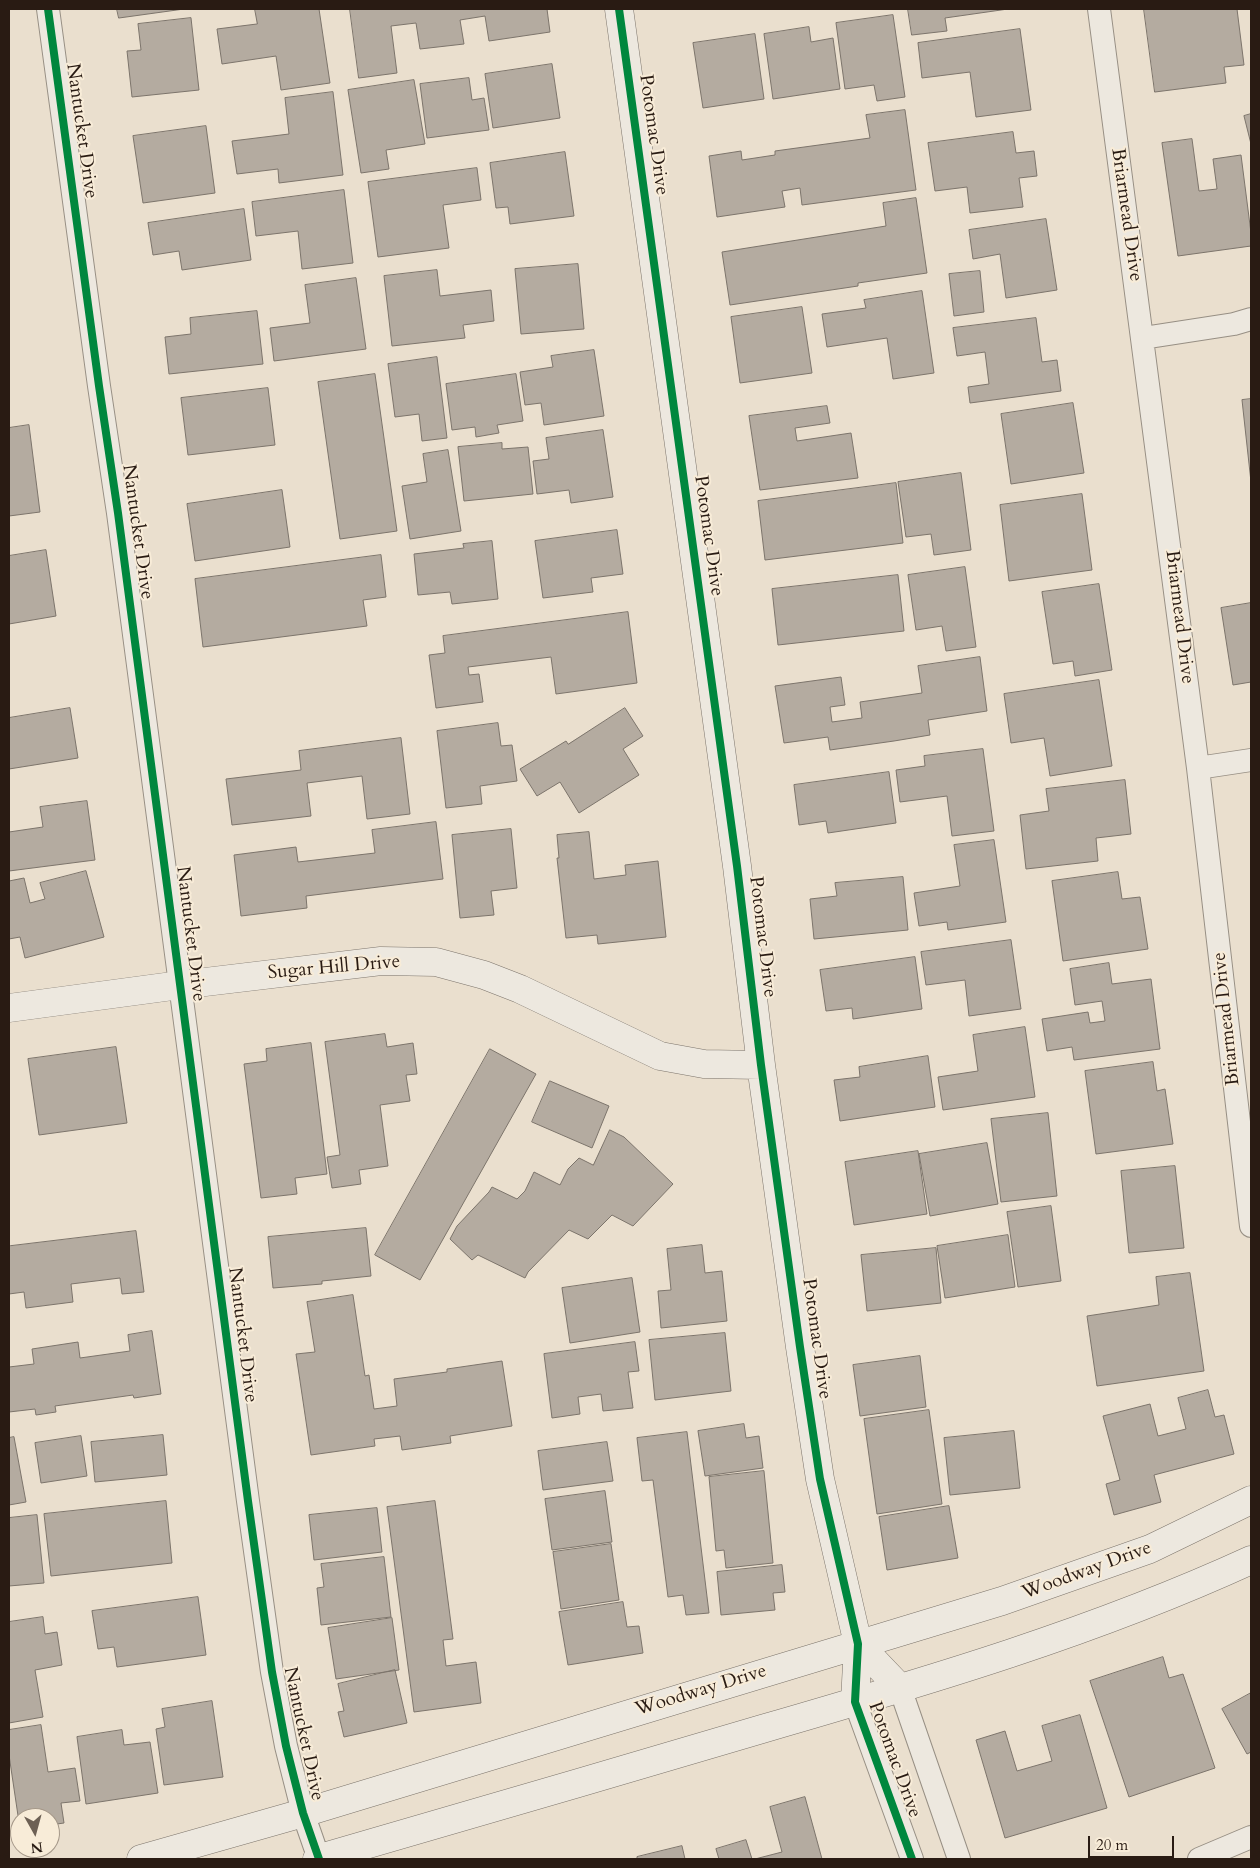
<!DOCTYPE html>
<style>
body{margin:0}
#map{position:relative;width:1260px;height:1868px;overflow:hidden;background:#eadfce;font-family:Cardo,serif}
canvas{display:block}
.frame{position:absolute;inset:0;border:10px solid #291b13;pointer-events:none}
.north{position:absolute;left:10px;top:1808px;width:50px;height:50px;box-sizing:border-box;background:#f8ecd8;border:1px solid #a59889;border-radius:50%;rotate:173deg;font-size:14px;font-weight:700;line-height:20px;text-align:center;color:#291b13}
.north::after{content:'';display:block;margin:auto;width:18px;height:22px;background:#6d6054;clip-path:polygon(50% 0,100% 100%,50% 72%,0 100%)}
.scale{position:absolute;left:1088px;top:1836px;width:86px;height:22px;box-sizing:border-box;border:2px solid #291b13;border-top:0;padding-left:6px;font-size:15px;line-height:18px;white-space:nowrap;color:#291b13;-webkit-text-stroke:4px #f8ecd8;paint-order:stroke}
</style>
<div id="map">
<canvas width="1260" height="1868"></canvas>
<div class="frame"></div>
<div class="north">N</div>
<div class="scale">20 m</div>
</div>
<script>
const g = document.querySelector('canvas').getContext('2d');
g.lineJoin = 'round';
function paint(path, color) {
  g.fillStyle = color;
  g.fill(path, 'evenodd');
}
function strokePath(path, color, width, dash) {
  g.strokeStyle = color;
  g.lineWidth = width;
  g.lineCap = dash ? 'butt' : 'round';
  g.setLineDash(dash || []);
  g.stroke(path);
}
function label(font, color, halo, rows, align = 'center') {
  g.font = font + ' Cardo,serif';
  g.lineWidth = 4;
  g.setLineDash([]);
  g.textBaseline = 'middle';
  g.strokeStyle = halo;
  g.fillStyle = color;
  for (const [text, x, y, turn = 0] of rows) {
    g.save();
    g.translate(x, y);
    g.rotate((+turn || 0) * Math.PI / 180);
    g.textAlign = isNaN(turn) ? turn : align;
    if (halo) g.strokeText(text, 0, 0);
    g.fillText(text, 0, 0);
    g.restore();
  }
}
const building = new Path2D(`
 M117,9H184L119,18Z
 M255,9H319L330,83L281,90L276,56L222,64L217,29L257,24Z
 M350,9H547L550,32L489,41L485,16L460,20L464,44L420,49L416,23L391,26L397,73L359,78Z
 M908,9H1008L945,18L947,31L912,35Z
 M1144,9H1237L1244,65L1224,67L1226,83L1155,92Z
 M893,15L905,97L877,101L874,85L845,89L836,23Z
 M191,18L199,90L132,97L127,51L141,50L138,24Z
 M809,27L811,42L833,38L840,89L773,99L764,34Z
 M1020,29L1031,110L976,117L970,72L922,78L918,43Z
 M755,34L764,99L703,108L693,43Z
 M552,64L560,118L493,128L485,74Z
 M469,78L472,100L484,98L489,130L427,138L420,84Z
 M414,80L425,144L386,150L389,169L361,173L348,90Z
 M333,92L343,175L279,183L278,169L237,174L232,141L289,134L285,98Z
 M905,110L916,190L802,205L800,188L782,191L785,207L717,217L709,156L741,151L742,160L775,155V151L870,138L866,115Z
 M1251,114V144L1244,116Z
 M206,126L215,193L143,203L133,136Z
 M1013,132L1016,153L1034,151L1037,176L1019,178L1023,207L970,213L967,187L935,191L928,143Z
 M1192,139L1199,191L1217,189L1213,159L1241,155L1251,233V246L1178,256L1162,143Z
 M565,152L574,216L510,224L508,207L496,208L490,163Z
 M477,168L481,200L443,205L449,248L378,257L368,182Z
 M344,190L353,263L302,269L298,231L256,236L252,202Z
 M916,198L927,273L858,283V286L730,305L722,252L886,226L883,203Z
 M244,209L251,260L182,270L179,251L153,255L148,223Z
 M1046,219L1057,290L1006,298L1000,254L973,259L969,230Z
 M578,264L584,329L521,334L515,269Z
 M437,270L440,296L491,290L494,321L463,325L465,338L392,346L384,276Z
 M980,271L984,312L954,316L949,274Z
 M356,278L366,349L274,361L270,328L310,323L305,285Z
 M922,291L934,373L893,379L887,338L827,347L822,314L866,308L864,300Z
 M802,307L812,373L740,383L731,317Z
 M257,311L263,364L169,374L165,337L191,334L190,318Z
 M1036,318L1042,362L1057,360L1061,391L970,403L968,387L989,384L985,352L957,356L953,328Z
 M594,350L604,416L544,425L541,403L525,405L520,372L553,367L551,356Z
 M437,357L447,438L422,441L419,414L395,417L388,364Z
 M375,374L397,531L340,539L318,382Z
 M516,374L523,421L497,425L499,433L476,437L475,427L452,430L446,384Z
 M268,388L275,445L188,455L181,398Z
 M1251,399V482L1242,400Z
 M1073,403L1084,473L1011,484L1001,414Z
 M827,406L830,423L795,428L797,441L851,433L858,478L760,490L749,416Z
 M29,425L40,512L9,516V428Z
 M603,430L613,497L571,503L569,490L537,494L533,461L549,459L546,438Z
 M502,443V449L528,447L533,494L464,501L458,447Z
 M448,450L461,531L410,539L402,486L427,482L423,454Z
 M961,473L971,550L934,555L931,534L906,537L898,482Z
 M896,483L903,543L765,560L758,501Z
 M282,490L290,547L195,561L187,504Z
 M1082,494L1092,570L1009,581L1000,505Z
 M617,530L623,574L591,578L593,592L543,598L535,541Z
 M492,541L498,599L452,604L450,592L418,595L414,554L464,548L463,544Z
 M46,550L56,616L9,624V556Z
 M381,555L386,597L363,600L367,626L203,647L195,579Z
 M965,567L976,647L946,651L942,626L916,630L908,575Z
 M898,575L904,631L778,645L772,589Z
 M1099,584L1112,670L1075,676L1073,661L1053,664L1042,592Z
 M1251,603V682L1233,685L1221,608Z
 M628,612L637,683L556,694L551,657L468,667L469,675L479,674L483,702L436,708L429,655L445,653L443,636Z
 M980,657L987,711L928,720L930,735L894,741L830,750L828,737L784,743L775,686L841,677L845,705L830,707L832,722L862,718L860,702L922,693L918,666Z
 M1099,680L1112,766L1050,776L1044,738L1011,743L1004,694Z
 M70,708L78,758L9,769V718Z
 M625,708L643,736L623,749L639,775L579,813L560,782L537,796L520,769L566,741L568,744Z
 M498,723L501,746L512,745L517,781L480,786L482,804L446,808L437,731Z
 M401,738L410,814L367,819L362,776L307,783L311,816L232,825L226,779L301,770L299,751Z
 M983,749L994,831L952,836L947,796L900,802L896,770L925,766L924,756Z
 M889,772L896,823L828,833L826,821L799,825L794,785Z
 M1125,780L1131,834L1096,838L1098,861L1026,869L1020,815L1049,811L1046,789Z
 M87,801L95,860L9,871V832L43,827L40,807Z
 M436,822L443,879L306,896L307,908L241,916L234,855L296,847L298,862L375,853L372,830Z
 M511,829L517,888L491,891L494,915L460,918L452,835Z
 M589,832L594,879L626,875L625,865L658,861L666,937L598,944L597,935L566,938L557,858H559L557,835Z
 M994,840L1006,922L948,930L947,922L919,926L914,893L960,886L954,845Z
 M86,871L104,937L25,958L20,937L9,939V881L24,878L30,903L45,899L40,883Z
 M1118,872L1122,899L1140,897L1148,949L1063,961L1052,881Z
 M903,877L908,930L814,939L810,899L837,896L835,883Z
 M1011,940L1021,1009L969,1016L965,980L926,985L921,952Z
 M915,957L922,1009L853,1019L852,1008L826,1011L820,970Z
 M1109,963L1112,984L1151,979L1160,1049L1074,1060L1072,1047L1047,1051L1042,1019L1088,1012L1090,1023L1105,1021L1102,1001L1075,1005L1070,969Z
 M1025,1027L1035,1097L943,1110L938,1077L978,1071L973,1035Z
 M385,1034L387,1047L413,1043L417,1074L406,1075L410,1101L380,1105L388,1166L359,1170L361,1184L332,1188L327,1157L340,1155L325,1042Z
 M311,1043L327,1174L295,1178L297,1194L261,1198L244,1064L267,1061L266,1049Z
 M116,1047L127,1123L39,1135L28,1059Z
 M490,1049L536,1074L420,1280L375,1255Z
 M928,1056L935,1107L840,1121L834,1080L860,1077L859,1067Z
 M1153,1062L1157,1091L1165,1089L1173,1144L1096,1154L1085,1071Z
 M550,1081L609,1106L592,1148L532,1122Z
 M1048,1113L1057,1196L1001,1202L991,1119Z
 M610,1130L624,1137L673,1184L633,1226L612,1215L588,1239L569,1230L528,1272L525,1278L478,1255L472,1260L450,1239L457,1226L489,1192L492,1187L517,1199L525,1191L534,1172L560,1185L568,1169L579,1158L593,1165Z
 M987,1143L998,1204L930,1216L919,1154Z
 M918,1151L927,1214L854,1225L845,1162Z
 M1175,1166L1184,1248L1129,1253L1121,1171Z
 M1051,1206L1061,1281L1018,1287L1007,1212Z
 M366,1228L371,1276L322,1281V1284L273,1288L268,1237Z
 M136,1231L144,1292L122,1294L120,1278L71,1284L73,1302L26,1308L24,1292L9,1294V1247L10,1246Z
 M1008,1235L1015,1287L945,1298L937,1246Z
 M702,1245L705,1273L722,1271L727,1321L661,1328L658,1291L671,1290L667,1249Z
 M936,1248L941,1303L867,1311L861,1255Z
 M1190,1273L1204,1371L1097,1386L1087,1316L1159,1305L1156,1277Z
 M632,1278L640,1332L570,1343L562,1288Z
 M353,1295L365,1376L369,1375L374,1409L397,1406L394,1379L447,1372V1369L502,1361L512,1426L450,1436L451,1443L402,1450L400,1436L374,1439L375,1446L311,1455L296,1354L315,1352L307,1302Z
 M152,1331L161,1394L134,1398L133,1395L55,1406L56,1412L36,1415L35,1409L9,1412V1367L34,1364L32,1349L78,1342L80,1358L130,1351L128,1335Z
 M725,1333L731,1391L655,1400L649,1340Z
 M635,1342L639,1371L628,1372L633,1408L603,1411L601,1394L578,1397L580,1414L552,1418L544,1354Z
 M920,1356L926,1407L860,1416L853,1365Z
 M1208,1390L1215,1417L1224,1415L1234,1454L1154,1475L1161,1502L1114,1515L1106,1484L1120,1480L1103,1416L1150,1404L1158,1436L1186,1429L1178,1398Z
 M929,1410L942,1504L877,1514L864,1419Z
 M744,1424L746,1438L759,1436L763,1468L705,1476L698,1431Z
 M1014,1431L1020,1488L950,1495L944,1438Z
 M687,1432L709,1613L686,1615L683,1595L668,1597L653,1480L642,1481L637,1438Z
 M163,1435L167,1475L95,1482L91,1442Z
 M81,1436L87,1476L41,1483L35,1443Z
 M14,1437L26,1502L9,1505V1438Z
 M607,1442L613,1481L543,1490L538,1451Z
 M764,1471L773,1563L726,1568L724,1550L716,1551L709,1477Z
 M605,1491L612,1542L552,1550L545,1499Z
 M166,1501L172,1563L51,1576L44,1514Z
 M435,1501L453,1639L443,1640L446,1666L476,1662L481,1703L414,1712L387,1507Z
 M949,1506L958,1558L887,1570L879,1517Z
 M377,1508L382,1552L314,1560L309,1515Z
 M37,1515L44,1583L9,1586V1518Z
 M611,1544L619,1600L561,1609L553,1552Z
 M384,1557L391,1617L321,1625L317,1588L324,1587L321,1564Z
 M782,1565L785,1592L773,1593L775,1610L721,1615L717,1572Z
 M198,1597L206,1655L117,1667L114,1647L98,1649L92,1611Z
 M623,1602L627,1627L639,1626L643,1653L568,1665L559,1612Z
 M43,1617L45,1634L57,1632L62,1665L35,1670L43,1717L9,1723V1622Z
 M392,1618L399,1670L336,1679L328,1628Z
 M1163,1657L1169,1678L1183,1674L1215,1768L1129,1797L1090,1681Z
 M395,1670L407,1723L344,1737L338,1712L344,1711L338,1684Z
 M1251,1693V1752L1247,1754L1222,1709Z
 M212,1701L223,1777L164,1785L156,1729L165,1727L162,1709Z
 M1080,1715L1107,1808L1005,1838L976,1740L1005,1731L1017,1771L1052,1761L1042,1726Z
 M41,1725L48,1772L75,1768L80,1801L61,1803L64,1823L50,1825V1818H20V1829L9,1755V1730Z
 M122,1730L124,1745L150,1742L158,1793L86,1804L77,1737Z
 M805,1797L822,1859H755L782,1852L770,1807Z
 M746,1840L752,1859H719L716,1849Z
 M682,1846L685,1859H637V1857Z`);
const street = new Path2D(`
 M48,9L99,386L118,513L248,1501L272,1672L286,1746L303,1813L319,1859
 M1099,9L1198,768L1251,1226
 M1143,338L1234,324L1251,319
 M1198,768L1251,760
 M900,1688L959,1859
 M855,1702L912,1859
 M1199,1859L1251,1837`);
const secondary = new Path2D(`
 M619,9L737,866L761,1065L800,1347L820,1479L858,1644L855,1702
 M9,1008L180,985L381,961L436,962L484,975L520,989L660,1056L704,1064L761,1065
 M858,1644L900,1688
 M141,1859L303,1813L1002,1601L1150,1549L1251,1500
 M317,1859C465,1816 614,1773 762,1729C928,1681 1094,1632 1251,1560`);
const cycleway = new Path2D(`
 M48,9L99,386L118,513L248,1501L272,1672L286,1746L303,1813L319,1859
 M619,9L737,866L761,1065L800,1347L820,1479L858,1644L855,1702L912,1859`);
const streetNames = [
 ["Nantucket Drive",81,131,82],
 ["Potomac Drive",653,135,82],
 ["Briarmead Drive",1126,215,82],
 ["Nantucket Drive",137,532,82],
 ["Potomac Drive",708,536,82],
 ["Briarmead Drive",1179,617,83],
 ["Nantucket Drive",190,934,83],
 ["Potomac Drive",762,937,83],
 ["Sugar Hill Drive",334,968,-5],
 ["Briarmead Drive",1227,1019,-96],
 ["Nantucket Drive",242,1335,83],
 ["Potomac Drive",816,1339,82],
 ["Woodway Drive",1087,1571,-20],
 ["Woodway Drive",701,1691,-17],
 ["Nantucket Drive",303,1734,78],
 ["Potomac Drive",894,1760,70]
];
paint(building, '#b4aba0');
strokePath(building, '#7c746b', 1);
strokePath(street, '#978f84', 24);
strokePath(secondary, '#7c746b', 29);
strokePath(street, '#ede8df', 22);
strokePath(secondary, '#ede8df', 28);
strokePath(cycleway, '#00873e', 8);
label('19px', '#291b13', '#f8ecd8', streetNames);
</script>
